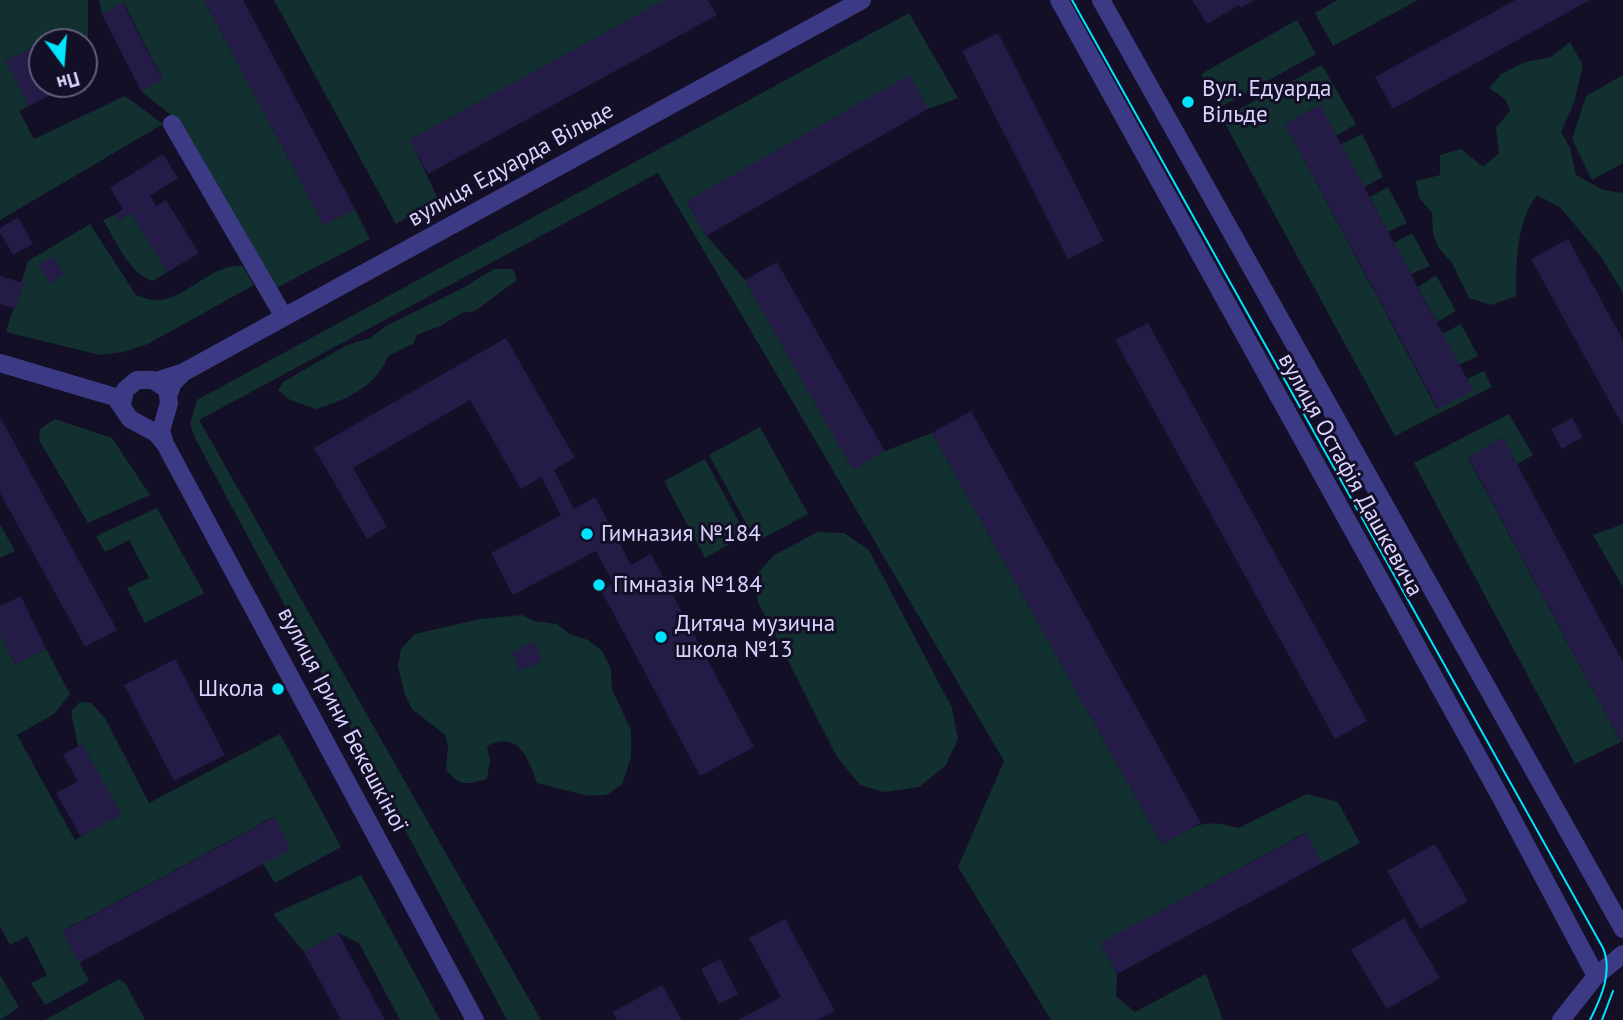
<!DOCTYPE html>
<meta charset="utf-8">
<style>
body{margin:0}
#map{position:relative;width:1623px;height:1020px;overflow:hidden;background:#130f26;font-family:"PT Sans",sans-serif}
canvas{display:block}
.north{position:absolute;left:28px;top:28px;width:70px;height:70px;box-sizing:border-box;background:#130f26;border:2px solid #625e7d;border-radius:50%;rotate:164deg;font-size:19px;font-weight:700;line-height:28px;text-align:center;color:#d9d4ff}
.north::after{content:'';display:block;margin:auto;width:24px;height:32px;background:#00e5ff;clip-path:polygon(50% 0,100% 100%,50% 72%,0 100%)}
</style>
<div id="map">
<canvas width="1623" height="1020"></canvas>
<div class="north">Пн</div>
</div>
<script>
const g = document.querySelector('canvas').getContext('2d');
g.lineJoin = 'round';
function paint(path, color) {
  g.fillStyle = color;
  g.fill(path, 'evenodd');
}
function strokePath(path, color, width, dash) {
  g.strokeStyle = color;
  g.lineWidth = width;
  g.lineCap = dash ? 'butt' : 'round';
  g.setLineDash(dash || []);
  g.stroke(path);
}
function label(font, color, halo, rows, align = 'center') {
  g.font = font + ' "PT Sans",sans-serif';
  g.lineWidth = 6;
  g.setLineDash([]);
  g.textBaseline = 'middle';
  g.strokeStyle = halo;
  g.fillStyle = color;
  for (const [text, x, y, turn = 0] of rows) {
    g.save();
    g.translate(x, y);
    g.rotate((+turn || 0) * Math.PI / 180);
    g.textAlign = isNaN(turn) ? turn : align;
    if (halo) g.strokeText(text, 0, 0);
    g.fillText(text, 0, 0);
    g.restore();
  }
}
const green = new Path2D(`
 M0,0H88V49L84,51V42H67L62,32L6,61L29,106L19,111L34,139L125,96L163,124L0,220Z
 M99,0H204L324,225L355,209L370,239L276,288L177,120L141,91L163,79L124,3L102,14Z
 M274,0H665L410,140L438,199L396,224Z
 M1338,0H1418L1333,46L1315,13Z
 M909,13L958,98L928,109L909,76L687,202L706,235L745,280L853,469L885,451L932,433L1162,844C1196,827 1198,817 1239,828L1307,794L1338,802L1360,843L1322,863L1305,833L1101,943L1117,974L1116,996L1135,1012L1206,974L1223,1020H1051L958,867L1004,761L658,173L199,420L541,1020H507L195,438L190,424L197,400Z
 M1297,20L1316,54L1219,108L1201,74Z
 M1570,42L1583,66L1574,103L1561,132L1570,148L1576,175L1603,190L1623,193V293L1602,258L1561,208L1537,195C1516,223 1516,263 1516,296L1491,305L1469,298L1452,263L1438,247L1433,234L1432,213L1419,198L1416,181L1440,175V155L1461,149L1483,167L1499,153L1496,128L1510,111L1506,100L1489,88L1501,74L1525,62L1551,57Z
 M1322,65L1356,124L1336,136L1320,105L1285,124L1437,409L1467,379L1484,371L1492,387L1395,436L1222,118Z
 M1623,75V163L1592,180L1572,139L1586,96Z
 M1362,134L1383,177L1364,187L1341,144Z
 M1388,187L1407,223L1388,232L1370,197Z
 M131,213L168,272L152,281C129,273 116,241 103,220L116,214L120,220Z
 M90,224L136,295C141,297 147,299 152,300C183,304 211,262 243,266L254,285L148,344L123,352L100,355L6,332L28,261Z
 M1412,233L1430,266L1411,274L1394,243Z
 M494,269H513L517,280L475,311L462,313L440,326L417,335L413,344L388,356C378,385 345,401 316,409L290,400L278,390L283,382L347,345L370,338L386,326L463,288Z
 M1436,275L1456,311L1437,322L1418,287Z
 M1461,324L1478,356L1459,365L1442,334Z
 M1509,414L1533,455L1517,464L1503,438L1468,458L1621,742L1575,764L1414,463Z
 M55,419L112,438L150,495L88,523L39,440L40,429Z
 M760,427L808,514L756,542L709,455Z
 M705,459L746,535L705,558L664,481Z
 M157,508L204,593L145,623L127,588L149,578L129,540L105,552L96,536Z
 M0,524L15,551L0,558Z
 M1623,524V587L1593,535Z
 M818,532L844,533L869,550L952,708L958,739L946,765L919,787L884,792L860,785L837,757L757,600L758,573L774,555Z
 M522,615L534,621L557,624L570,634L588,640L602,651L611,669L612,689L631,730V757L625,776L622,784L610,793L605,795L588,796L537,783C528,758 519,730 487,746L490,760L487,779C466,784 462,788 446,770L448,746L445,735L412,709L405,695L398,666L401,649L415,634L480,619Z
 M0,633L15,664L46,649L70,694L54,714L17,735L75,840L121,814L82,745L78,747L71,711L80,702L91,703L105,718L149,803L280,734L341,847L275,883L263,864L273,817L63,931L89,981L45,1005L31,983L47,975L27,936L10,945L0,926Z
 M361,875L440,1020H400L359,943L338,933L304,952L273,914Z
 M0,975L19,1007L0,1020Z
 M119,979L126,984L145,1020H45Z`);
const building = new Path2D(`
 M204,0H243L355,209L324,225Z
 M665,0H708L717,15L428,174L409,140Z
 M1192,0H1255L1241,8L1239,5L1207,24Z
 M1515,0H1590L1393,109L1375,77Z
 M123,3L163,80L141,91L102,14Z
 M62,32L67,42H43Z
 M998,33L1104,241L1068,259L962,51Z
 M42,42V84H72L29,106L6,61Z
 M909,75L928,109L706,236L687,201Z
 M1320,105L1473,390L1438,409L1285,124Z
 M163,154L178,178L150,196L156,206L166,200L199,253L168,272L131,213L120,220L116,214L123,209L110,188Z
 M18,217L33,244L13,255L0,233V228Z
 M1568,239L1623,340V426L1531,259Z
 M53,256L64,274L50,283L38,265Z
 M777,262L885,451L853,470L745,280Z
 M0,276L24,283L16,309L0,304Z
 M1148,323L1367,721L1335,739L1115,340Z
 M506,338L575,458L554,470L574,509L595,497L631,565L651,554L754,747L700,776L601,590L613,583L596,551L513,595L491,553L561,515L541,477L521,489L470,400L353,468L387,527L367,539L314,448Z
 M971,411L1201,823L1162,844L932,433Z
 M0,417L117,630L85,647L0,493Z
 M1572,418L1583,437L1562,449L1551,429Z
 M1503,438L1623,662V741L1621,742L1468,457Z
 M21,596L46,649L15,664L0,633V606Z
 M534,642L543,660L520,671L512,652Z
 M175,659L225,755L174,781L124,685Z
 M82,744L121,814L81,837L56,793L78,781L63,755Z
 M274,817L291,849L79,963L62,932Z
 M1306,833L1322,863L1117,974L1100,943Z
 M1435,844L1468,901L1420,929L1387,871Z
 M1404,918L1440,978L1387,1009L1351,950Z
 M785,919L835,1011L817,1020H738L781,997L749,938Z
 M338,933L385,1020H341L304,952Z
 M720,959L738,994L719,1004L701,969Z
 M662,985L682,1020H617L613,1012Z`);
const minor = new Path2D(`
 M1059,0L1500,796L1596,976
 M1101,0L1623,929
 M172,124L284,317
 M0,363L115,397L130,419L156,433L165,444
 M184,372L173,383L168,396L169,403L161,431L165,444L475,1020
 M156,381L184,372L862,0
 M122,405L125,390L137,380H153L165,388
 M1561,1020L1596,976L1623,954`);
const tram = new Path2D(`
 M1072,0L1603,948C1613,972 1601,998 1590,1020
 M1602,1020L1613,991`);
const markers = [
 [1188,102,7,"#00e5ff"],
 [587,534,7,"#00e5ff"],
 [599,585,7,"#00e5ff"],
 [661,637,7,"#00e5ff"],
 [278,689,7,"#00e5ff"]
];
const poiNames = [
 ["Вул. Едуарда",1202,89],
 ["Вільде",1202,115],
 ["Гимназия №184",601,534],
 ["Гімназія №184",613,585],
 ["Дитяча музична",675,624],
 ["школа №13",675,650],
 ["Школа",264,689,"right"]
];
const streetNames = [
 ["вулиця Едуарда Вільде",511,165,-29],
 ["вулиця Остафія Дашкевича",1350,475,61],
 ["вулиця Ірини Бекешкіної",342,720,62]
];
paint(green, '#12302f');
paint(building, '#241b47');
strokePath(minor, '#3d3a85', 18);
strokePath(tram, '#00e5ff', 2);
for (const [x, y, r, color] of markers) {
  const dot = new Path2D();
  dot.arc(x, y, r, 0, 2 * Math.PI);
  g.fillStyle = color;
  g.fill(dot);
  strokePath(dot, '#130f26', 2.5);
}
label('23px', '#d9d4ff', '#130f26', poiNames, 'left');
label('23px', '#d9d4ff', '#130f26', streetNames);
</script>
